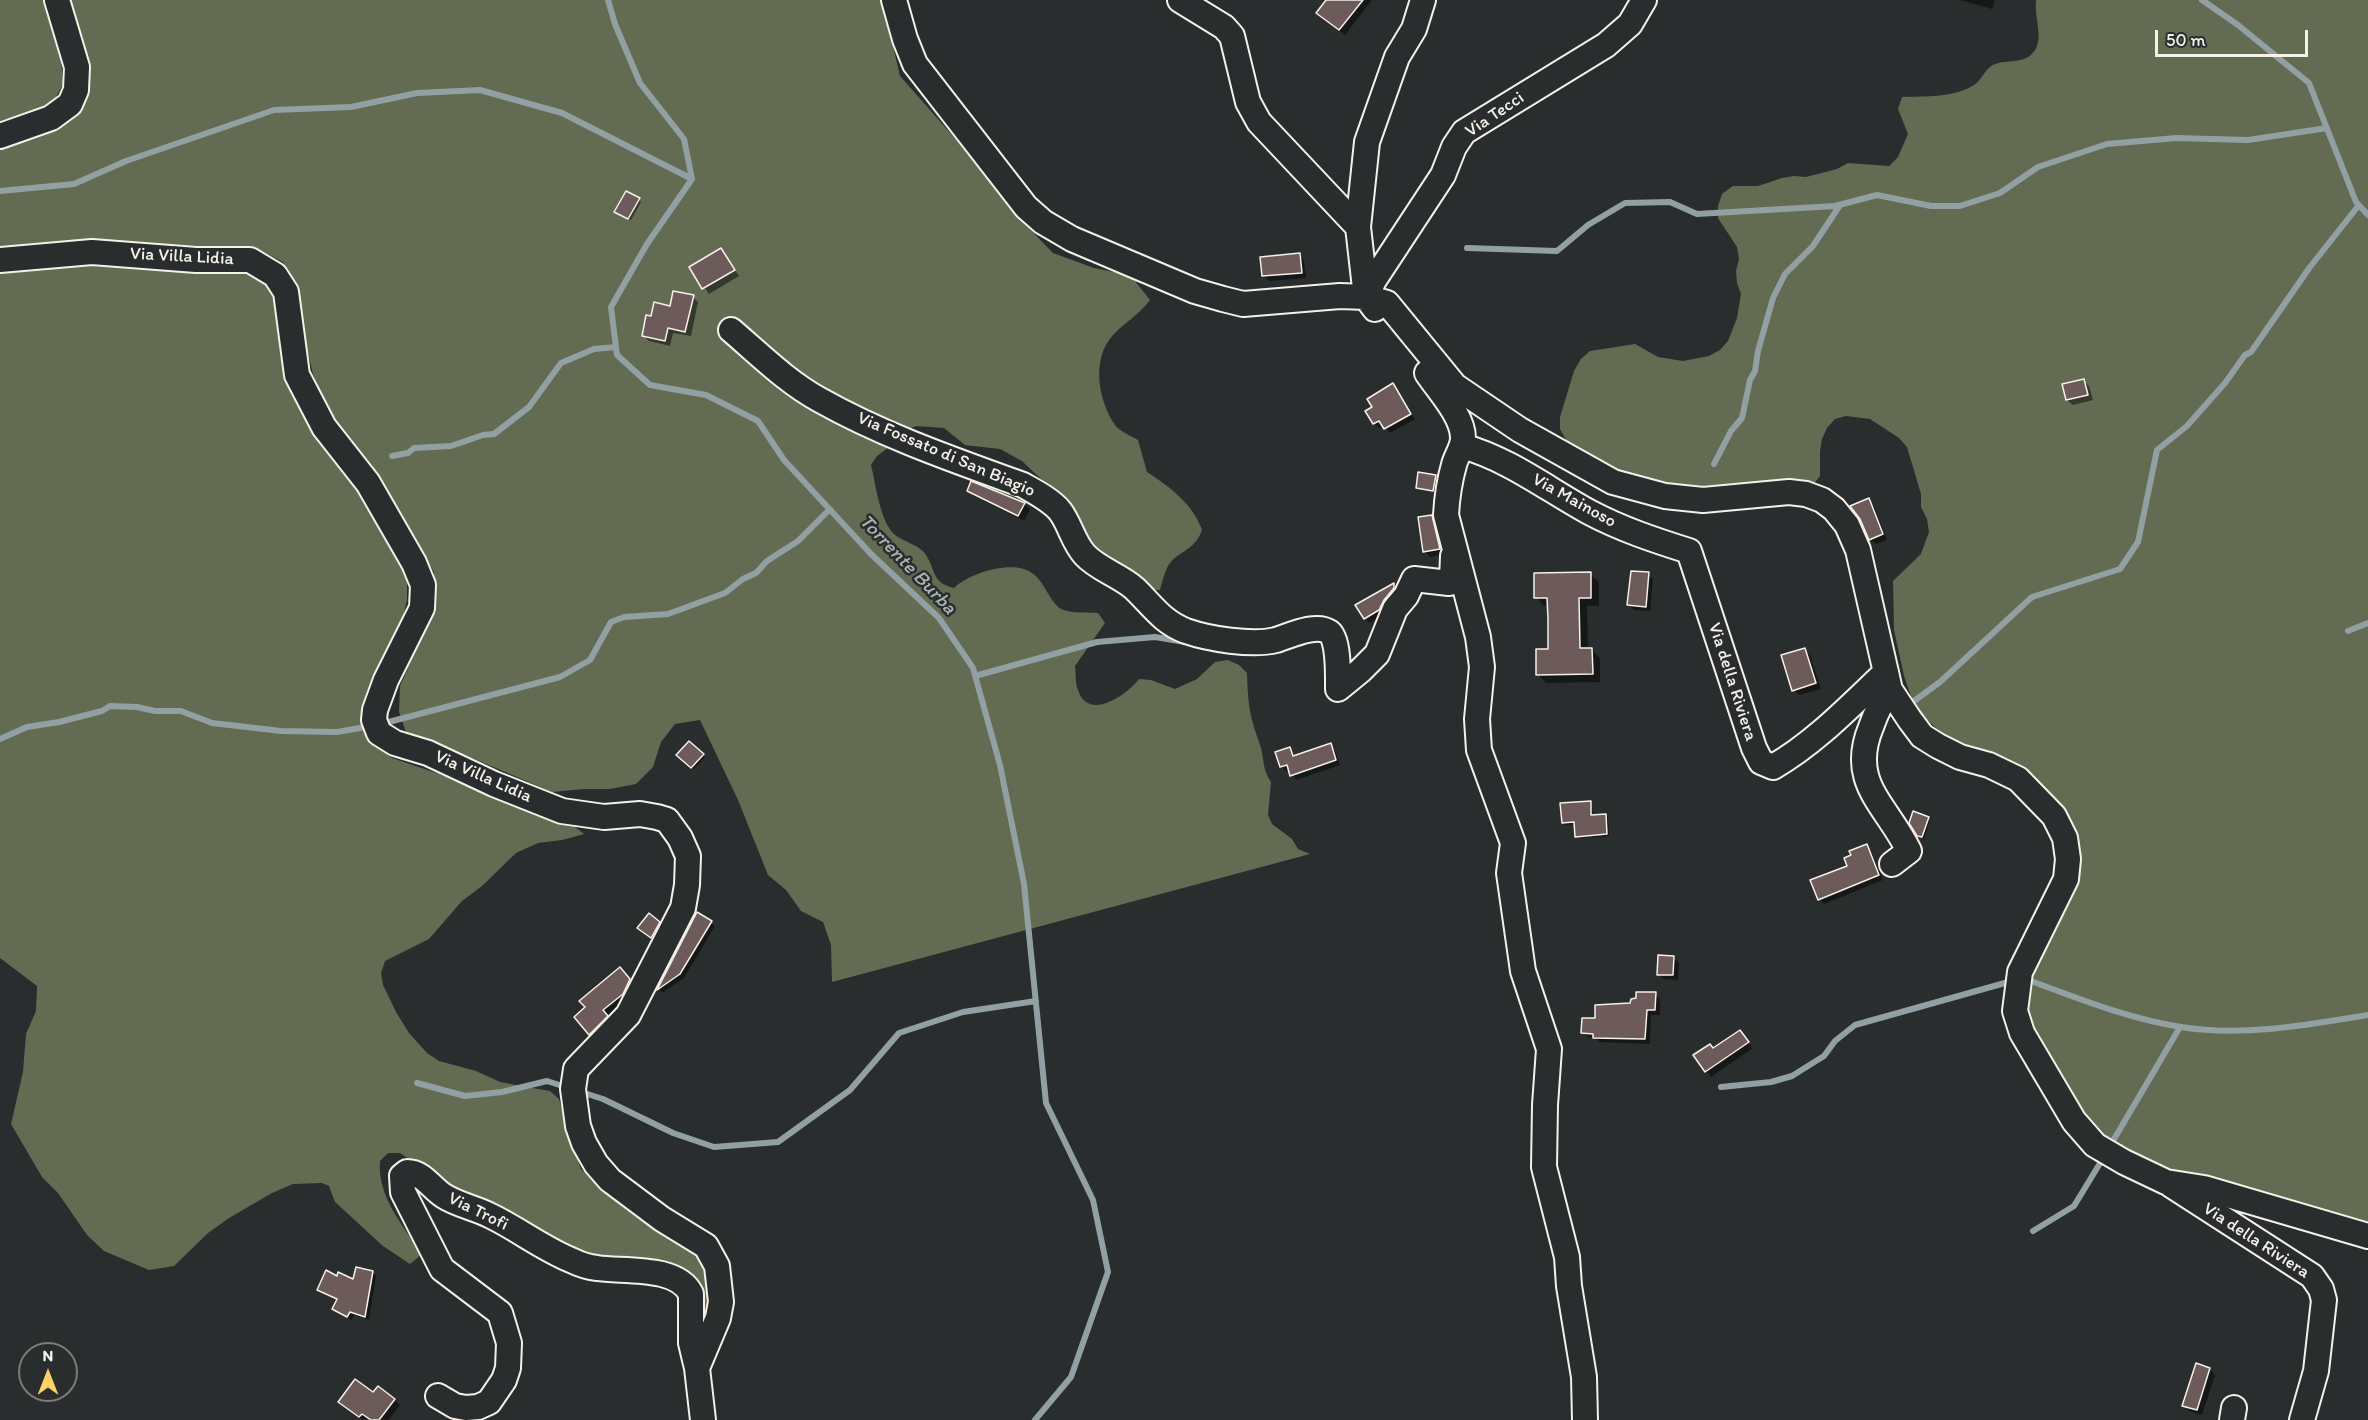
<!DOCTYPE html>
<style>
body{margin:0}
#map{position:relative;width:2368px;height:1420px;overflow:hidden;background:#2a2d2e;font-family:Itim,sans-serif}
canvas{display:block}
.north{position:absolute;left:18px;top:1342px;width:60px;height:60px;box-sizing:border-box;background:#2a2d2e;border:2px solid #7b7b78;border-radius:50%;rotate:0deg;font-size:16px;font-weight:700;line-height:24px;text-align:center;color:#f4f1e8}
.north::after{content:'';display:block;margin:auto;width:21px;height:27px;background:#ffd166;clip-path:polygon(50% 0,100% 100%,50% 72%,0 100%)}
.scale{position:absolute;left:2155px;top:30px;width:153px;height:27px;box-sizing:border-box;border:3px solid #f4f1e8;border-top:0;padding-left:8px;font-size:18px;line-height:21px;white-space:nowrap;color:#f4f1e8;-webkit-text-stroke:4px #2a2d2e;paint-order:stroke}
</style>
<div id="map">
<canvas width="2368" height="1420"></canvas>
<div class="north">N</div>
<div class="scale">50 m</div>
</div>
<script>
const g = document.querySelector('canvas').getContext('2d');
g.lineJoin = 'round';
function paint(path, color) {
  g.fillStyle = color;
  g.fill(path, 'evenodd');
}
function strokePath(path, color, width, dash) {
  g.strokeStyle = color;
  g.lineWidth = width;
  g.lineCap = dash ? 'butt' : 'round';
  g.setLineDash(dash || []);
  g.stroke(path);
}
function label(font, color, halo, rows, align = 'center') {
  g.font = font + ' Itim,sans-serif';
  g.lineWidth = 5;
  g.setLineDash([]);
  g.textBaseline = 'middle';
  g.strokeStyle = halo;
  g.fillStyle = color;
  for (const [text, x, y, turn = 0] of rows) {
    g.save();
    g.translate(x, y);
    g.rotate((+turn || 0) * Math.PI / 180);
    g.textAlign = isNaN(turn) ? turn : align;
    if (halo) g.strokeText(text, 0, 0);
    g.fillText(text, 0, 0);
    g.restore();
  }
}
const green = new Path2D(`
 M0,0H46L61,57L63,84L52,105L0,121Z
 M67,0H882L900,76L967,152L1021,220L1053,253L1094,268L1124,274L1135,281L1150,300C1140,314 1125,322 1113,335C1091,359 1098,400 1115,425C1119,431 1131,436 1138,440L1147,472C1170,487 1193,504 1202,530C1194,553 1176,550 1167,568C1164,574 1162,583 1160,590L1148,589L1103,559L1078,529L1059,496L1022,461L1000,449L965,445L944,428L917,426L904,430L894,438L888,448L877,456L871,465C876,485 880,522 895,535C904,542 920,545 926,555C936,571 932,583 954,588C969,573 1013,559 1032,573C1045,582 1049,601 1061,609C1071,614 1088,612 1098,613L1105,623L1075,666C1076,674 1075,683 1078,690C1088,722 1127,695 1139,679L1151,680L1175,689L1197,679L1215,662L1228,660L1239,665L1247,673C1248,703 1249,713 1259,742C1265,757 1261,767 1271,782L1268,815L1272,824L1292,839L1298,849L1310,854L832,982L831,945L823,922L801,911L786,890L768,875L738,800L700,720L675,724L661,742L653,767L636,784L610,789H583L552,792L456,751L407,735L399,712L400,686L434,609V572L382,485L334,423L313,374L302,328L297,291L283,262L262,251L149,248L0,252V145L72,116Z
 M2036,0H2368V1231L2227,1181L2188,1180L2113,1149L2068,1096L2026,1015L2025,989L2075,885L2080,854L2069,826L2011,766L1945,736L1916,710L1904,676L1894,630L1893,581L1921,554L1929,532L1927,519L1921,507V494L1907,447L1899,438L1870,419L1846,416L1835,419L1827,428L1822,439L1820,451V476L1812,486L1745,490L1640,486L1571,449L1560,429V417L1574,371L1581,359L1590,351L1635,344L1658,357L1683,361L1709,356L1720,350L1728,341L1737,318L1741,294L1737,283L1736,271L1739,259L1737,247L1718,218V206L1722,194L1733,186H1758L1782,178L1794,176L1806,177L1837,169L1848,163L1889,166L1898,157L1908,134L1898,109L1902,97C1925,96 1954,98 1974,85C1982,80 1984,70 1993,65C2009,58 2029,66 2037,46C2042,32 2034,16 2036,0Z
 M33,261L237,270L262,278L275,300L282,356L296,401L360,490L407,569V600L372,742L392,758L463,782L570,823L584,834L562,840L538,843L516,853L482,886L462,901L429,939L385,961L381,973L383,985L396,1012L409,1033L427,1053L439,1061L476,1071L500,1082L550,1091L559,1099L568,1134L581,1169L609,1196L691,1244L710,1276L711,1290L708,1311L701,1322V1294L595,1257L522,1223L449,1186L400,1153H388L380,1161C377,1196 403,1226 422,1254L410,1264L383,1246L335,1202L329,1186L322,1183L293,1184L272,1193L229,1218L208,1233L174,1266L149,1270L104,1251L87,1235L58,1193L42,1177L11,1124L23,1072L26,1034L36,1011L37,986L0,958V266Z`);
const shadow = new Path2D(`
 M1328,0H1372L1345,35L1323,18Z
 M1960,0H1995L1992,9Z
 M639,199L641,202L631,220L619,214Z
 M721,250L739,276L709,294L691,268Z
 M1299,255L1304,260L1306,278L1269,281L1264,276Z
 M693,297L698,302L691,336L673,333L670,346L649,341L643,335L671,307Z
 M2084,381L2089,386L2093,400L2073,405L2067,400Z
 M1393,385L1415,419L1390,433L1383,425L1379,428L1374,423Z
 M1435,477L1437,479L1435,492L1417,488Z
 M968,491L1024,504L1030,509L1024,521L974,496Z
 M1869,500L1874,506L1887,540L1876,544L1870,539Z
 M1431,516L1437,522L1445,554L1430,557L1425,551Z
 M1590,574L1599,582V606H1587L1588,650H1592L1600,658V682L1546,683L1538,674L1550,650L1549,606H1544L1536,597Z
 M1648,574L1653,579L1650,611L1634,610L1629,605Z
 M1394,585L1399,590L1383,615L1369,623L1357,605Z
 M1805,650L1810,655L1821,689L1799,695L1794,690Z
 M689,743L705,757L694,769L678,755Z
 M1330,745L1335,750L1340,765L1296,780L1290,770L1286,771L1281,766L1290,749L1295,757Z
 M1590,802L1592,805L1593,816L1605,815L1608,817L1609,836L1579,838L1577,836L1576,824L1565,825L1563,822Z
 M1928,818L1930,820L1924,839L1918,835Z
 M1866,846L1871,851L1883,880L1824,904L1819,899Z
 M697,914L715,926L684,978L662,993L659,989Z
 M659,923L661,925L654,939L642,930Z
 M1673,957L1679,963L1678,980L1664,979L1659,974Z
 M625,974L635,985L628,999L607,1016L612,1022L595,1039L576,1017Z
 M1655,994L1660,999V1015H1651L1650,1044L1600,1042L1595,1038L1588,1037L1583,1032L1597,1020Z
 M1740,1031L1753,1048L1711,1077L1706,1071L1713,1049Z
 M372,1272L376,1276L369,1320L354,1315L352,1320L338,1313L333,1309L338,1301L319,1289L337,1278L354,1281Z
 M2197,1365L2210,1370L2215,1375L2202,1415L2189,1411L2184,1405Z
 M373,1395L394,1400L400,1405L389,1420H371L368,1418L363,1420L345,1407Z`);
const stream = new Path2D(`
 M608,0L615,24L640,83L684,139L692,179L647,244L611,307L617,355L650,385L706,395L758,421L784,460L871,554L939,618L973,668L1000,765L1024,884L1046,1103L1093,1200L1108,1272L1071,1377L1035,1420
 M2202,0L2238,25L2309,83L2356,202L2368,215
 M0,191L74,184L126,161L274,110L351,107L417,93L480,90L562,113L692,179
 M1467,248L1557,251L1588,225L1625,203L1670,202L1697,214L1835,206L1877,195L1931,206H1960L2000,193L2038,167L2107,144L2176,138L2248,140L2327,128
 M392,456L408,453L414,448L451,446L483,435L494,434L529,407L561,363L594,349L616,347
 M1714,464L1731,431L1742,418L1750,380L1755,371L1758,351L1773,298L1785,274L1813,246L1840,205
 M2348,631L2368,623
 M975,676L1097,642L1155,637L1185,642
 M1910,704L1940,682L2032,597L2120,569L2138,542L2157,450L2187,426L2225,383L2245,355L2251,352L2310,267L2359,205
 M381,724L560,677L590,660L611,622L624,617L668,614L725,593L743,579L756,573L767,561L798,541L830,509
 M0,739L27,727L59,722L102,711L110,706L137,707L155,711H181L212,723L281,731L337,732L371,726
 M2025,981H2031C2080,999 2129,1019 2181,1027C2242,1037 2307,1025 2368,1015
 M417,1083L465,1096L502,1092L547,1081L569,1088
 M1721,1087L1771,1082L1792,1076L1824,1056L1835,1041L1855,1025L2012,981
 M578,1091L603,1099L673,1133L714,1147L778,1142L850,1090L899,1033L963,1012L1036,1001
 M2110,1146L2180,1027
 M2033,1231L2074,1206L2105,1155`);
const building = new Path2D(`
 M1326,0H1363L1339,30L1316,13Z
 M626,191L640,198L628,219L614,212Z
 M721,248L735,270L702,289L689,267Z
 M1300,253L1302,273L1262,276L1260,257Z
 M673,291L694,295L685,332L668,328L665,341L642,336L646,315L651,316L654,302L670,306Z
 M2084,379L2088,395L2066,400L2062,384Z
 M1393,383L1411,414L1384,429L1379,421L1373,424L1365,411L1372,407L1367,399Z
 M1418,472L1436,475L1433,491L1416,488Z
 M971,481L1025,503L1018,516L967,491Z
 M1869,498L1883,534L1869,540L1860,519L1850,506Z
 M1432,515L1440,549L1423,552L1418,517Z
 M1631,571L1649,572L1646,607L1627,605Z
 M1591,572V598H1579L1580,648H1592L1593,674L1536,675V649H1548V619L1547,598H1534V573Z
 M1394,583V588L1384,600L1379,610L1364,619L1355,605Z
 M1805,648L1816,683L1792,691L1781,655Z
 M689,741L704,754L691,768L676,755Z
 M1331,743L1336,760L1290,776L1287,765L1280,767L1275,752L1290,747L1293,756Z
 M1591,801V815L1606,814L1607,834L1575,837L1574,822L1562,823L1560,803Z
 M1913,811L1929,817L1922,837L1917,836L1909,823Z
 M1867,844L1879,875L1818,900L1810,880L1847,866L1844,858L1851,855L1849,851Z
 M697,912L712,921L680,974L657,990Z
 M649,913L660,922L651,938L637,928Z
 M1658,955L1674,956L1673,975H1657Z
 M620,967L630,979L623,994L603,1010L608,1016L589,1035L574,1017L585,1007L579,1001Z
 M1636,992H1656L1655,1010H1647L1645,1039L1593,1038V1034L1581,1033L1582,1018H1595V1005L1630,1003L1631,999L1636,998Z
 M1740,1030L1749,1042L1705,1072L1693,1055L1710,1044L1713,1048Z
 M356,1267L373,1271L365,1317L350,1312L347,1317L332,1309L337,1299L317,1290L326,1270L337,1276L338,1272L353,1279Z
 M2196,1363L2210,1368L2197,1410L2182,1406Z
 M355,1379L373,1392L378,1386L395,1399L379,1420H371L362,1414L359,1417L338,1402Z`);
const minor = new Path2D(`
 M894,0L905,39L915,64L1026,207L1043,222L1072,239L1195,291L1223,299L1243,304L1340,296L1366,297L1387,303L1455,386L1520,430L1613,482L1665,496L1703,500L1789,492L1806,494L1822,500L1834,509L1847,525L1858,550L1890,690L1910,720L1922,736L1938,746L1960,757L1989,765L2018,779L2054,816L2065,838L2068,859L2066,879L2020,972L2015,1011L2022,1033L2074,1121L2095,1145L2124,1162L2166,1182L2204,1188L2368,1236
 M1180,0L1224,27L1232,36L1248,102L1259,122L1358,227
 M0,136L51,118L70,104L76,90L77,67L57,0
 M0,260L92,252L196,260H250L275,275L286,292L297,375L324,427L368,483L414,563L423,585L422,608L386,680L375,710L374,720L379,733L395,743L428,753L494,784L562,811L604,817L640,814L657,817L667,820L680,838L688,856L687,885L683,908L628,1015L576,1069L573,1089L578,1126L584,1143L596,1164L610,1180L662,1219L706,1246L717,1266L721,1302L718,1318L697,1368L703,1420
 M1366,297L1374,280L1443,175L1454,147L1464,132L1606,45L1630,24L1644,0
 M1375,309L1366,297L1358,227L1367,142L1397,57L1414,29L1423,0
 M731,330C759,354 787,382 820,400C884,436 954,460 1023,485C1035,492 1051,500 1060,511C1070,524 1073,542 1085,555C1098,569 1119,575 1134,588C1152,605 1162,622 1186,631C1209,639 1252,646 1276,640C1289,636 1316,623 1329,632C1339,638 1338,677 1338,689L1360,671L1377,654L1395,609L1406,596L1414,579L1449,583L1452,580L1453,556
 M1427,373C1439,391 1463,416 1463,438C1463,448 1456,456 1454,465C1449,482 1447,498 1446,515L1478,637L1482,667L1477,719L1479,750L1513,843L1509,873L1523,971L1549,1049L1545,1105L1544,1167L1567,1257L1569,1286L1584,1377L1585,1420
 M1462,446C1509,459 1547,489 1589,512C1621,529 1654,540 1689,551L1754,748L1761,762L1773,767C1815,743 1851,705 1886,672
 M1890,690C1881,701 1876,713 1871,727C1848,783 1886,804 1909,851L1892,864
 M2171,1185L2312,1276L2321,1289L2324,1300L2316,1371L2302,1420
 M438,1396L455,1406L466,1408L478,1407L489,1402L504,1380L508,1368L509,1343L500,1313L442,1269L403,1192L402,1176L407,1172C423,1172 431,1188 444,1196C458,1205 476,1208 491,1216C518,1229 542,1248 571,1260C579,1264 588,1267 597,1268C623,1272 677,1265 691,1294V1343L697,1368
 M2232,1420L2234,1408`);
const streetNames = [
 ["Via Tecci",1495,115,-34],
 ["Via Villa Lidia",182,257,3],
 ["Via Fossato di San Biagio",946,455,23],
 ["Via Mainoso",1574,501,29],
 ["Via della Riviera",1732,682,72],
 ["Via Villa Lidia",483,777,24],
 ["Via Trofi",478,1212,26],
 ["Via della Riviera",2256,1241,33]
];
const waterNames = [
 ["Torrente Burba",907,565,46]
];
paint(green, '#636c53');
paint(shadow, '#0007');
strokePath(stream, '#92a0a3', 6);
paint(building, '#6d5a5a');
strokePath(building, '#f4f1e8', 1.5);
strokePath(minor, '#f4f1e8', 28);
strokePath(minor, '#2a2d2e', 24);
label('18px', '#f4f1e8', '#2a2d2e', streetNames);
label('italic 20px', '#aab4b4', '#2a2d2e', waterNames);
</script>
